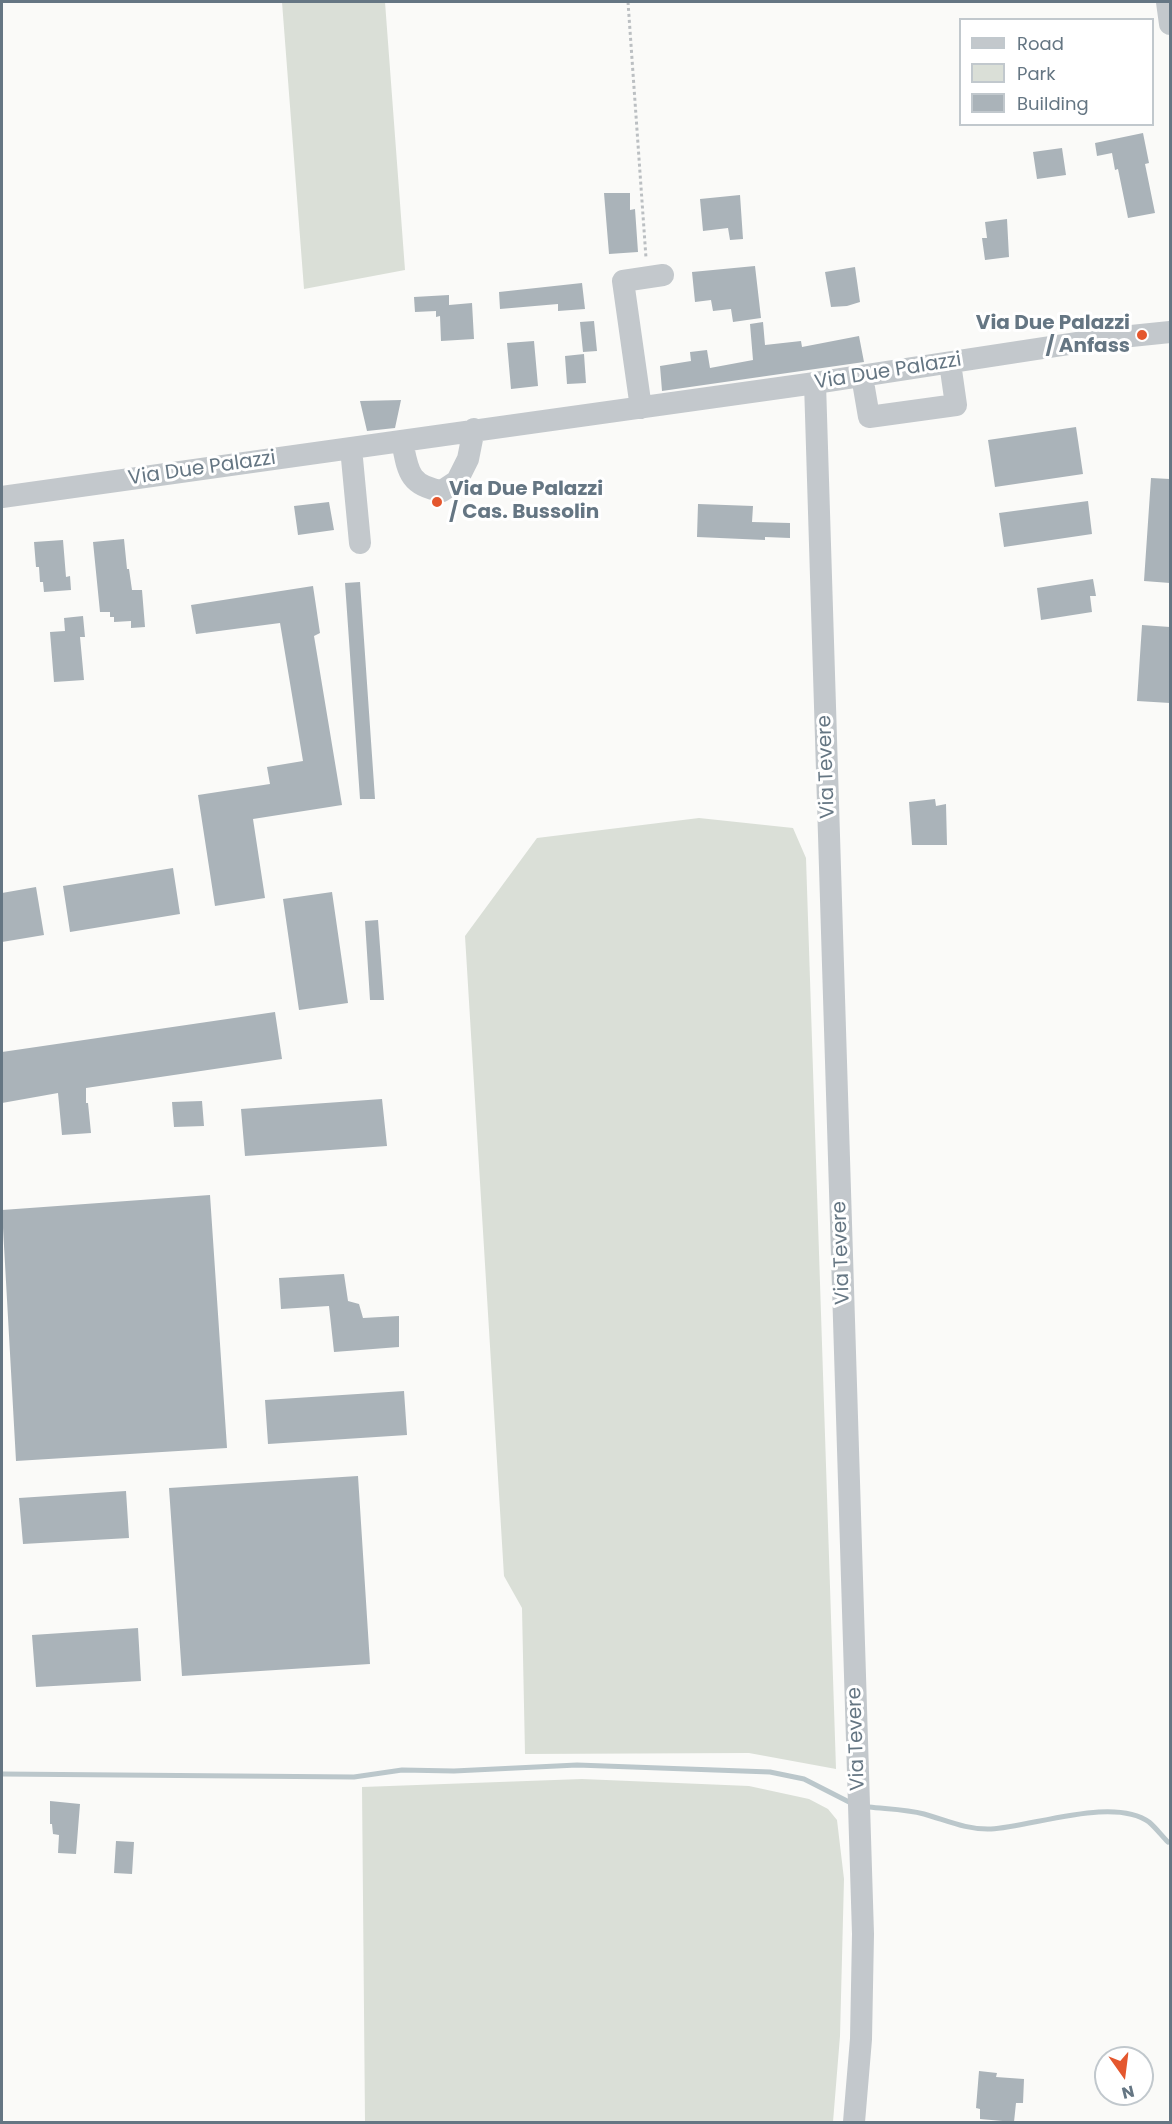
<!DOCTYPE html>
<style>
body{margin:0}
#map{position:relative;width:1172px;height:2124px;overflow:hidden;background:#fafaf8;font-family:Poppins,sans-serif}
canvas{display:block}
.frame{position:absolute;inset:0;border:3px solid #657683;pointer-events:none}
.legend{position:absolute;left:959px;top:18px;width:195px;height:108px;box-sizing:border-box;background:#fff;border:2px solid #c1c8cd;margin:0;padding:8px 10px;list-style:none;font-size:18px;color:#657683}
.legend li{display:flex;align-items:center;gap:12px;height:30px}
.legend b{width:30px;border:2px solid #c1c8cd}
.north{position:absolute;left:1094px;top:2046px;width:60px;height:60px;box-sizing:border-box;background:#fff;border:2px solid #c1c8cd;border-radius:50%;rotate:166deg;font-size:16px;font-weight:700;line-height:24px;text-align:center;color:#657683}
.north::after{content:'';display:block;margin:auto;width:21px;height:27px;background:#e4572e;clip-path:polygon(50% 0,100% 100%,50% 72%,0 100%)}
</style>
<div id="map">
<canvas width="1172" height="2124"></canvas>
<div class="frame"></div>
<ul class="legend">
<li><b style="height:8px;background:#c3c8cc"></b>Road</li>
<li><b style="height:16px;background:#dadfd7"></b>Park</li>
<li><b style="height:16px;background:#aab3b9"></b>Building</li>
</ul>
<div class="north">N</div>
</div>
<script>
const g = document.querySelector('canvas').getContext('2d');
g.lineJoin = 'round';
function paint(path, color) {
  g.fillStyle = color;
  g.fill(path, 'evenodd');
}
function strokePath(path, color, width, dash) {
  g.strokeStyle = color;
  g.lineWidth = width;
  g.lineCap = dash ? 'butt' : 'round';
  g.setLineDash(dash || []);
  g.stroke(path);
}
function label(font, color, halo, rows, align = 'center') {
  g.font = font + ' Poppins,sans-serif';
  g.lineWidth = 6;
  g.setLineDash([]);
  g.textBaseline = 'middle';
  g.strokeStyle = halo;
  g.fillStyle = color;
  for (const [text, x, y, turn = 0] of rows) {
    g.save();
    g.translate(x, y);
    g.rotate((+turn || 0) * Math.PI / 180);
    g.textAlign = isNaN(turn) ? turn : align;
    if (halo) g.strokeText(text, 0, 0);
    g.fillText(text, 0, 0);
    g.restore();
  }
}
const green = new Path2D(`
 M282,2H385L405,270L304,289Z
 M699,818L793,828L806,858L836,1769L749,1753L525,1754L522,1608L504,1576L465,936L537,838Z
 M582,1779L749,1786L809,1799L828,1809L837,1820L844,1879L840,2036L833,2122H365L362,1787Z`);
const stream = new Path2D(`
 M2,1774L354,1777L402,1770L454,1771L577,1765L770,1772L804,1779L853,1804
 M869,1807C886,1809 906,1809 924,1814C946,1820 966,1830 991,1829C1032,1827 1113,1796 1149,1822C1156,1828 1162,1836 1168,1842`);
const building = new Path2D(`
 M1143,133L1149,163L1145,164L1155,213L1128,218L1118,169L1115,170L1112,153L1097,156L1095,143Z
 M1062,148L1066,175L1037,179L1033,152Z
 M604,193H630V210L635,209L638,252L609,254Z
 M740,195L743,239L730,240L728,228L703,231L700,199Z
 M1007,219L1009,257L985,260L982,238H987L985,222Z
 M755,266L761,318L733,322L731,309L713,311L711,300L695,302L692,272Z
 M855,267L860,302L847,306L831,307L825,272Z
 M582,283L585,309L558,311V304L500,309L499,292Z
 M449,295V305L472,303L474,339L441,341L440,316L436,317V311L415,312L414,297Z
 M594,321L597,351L583,352L580,322Z
 M763,322L765,345L801,341L802,347L859,336L864,362L662,391L660,366L691,361L690,352L707,350L710,368L753,360L750,324Z
 M534,341L538,386L511,389L507,343Z
 M584,354L586,383L567,384L565,356Z
 M401,400L395,428L367,431L360,401Z
 M1076,427L1083,474L995,487L988,440Z
 M1151,478L1170,479V583L1144,581Z
 M1088,501L1092,534L1004,547L999,513Z
 M329,502L334,530L298,535L294,506Z
 M698,504L753,506L752,522L790,523V538L765,537V540L697,537Z
 M124,539L127,569H129L132,590H142L145,627L131,628V621L114,622V617H110V612H100L93,542Z
 M63,540L66,577L70,576L71,590L44,592L43,582H40L39,567H36L34,542Z
 M1093,579L1096,596H1090L1092,612L1041,620L1037,588Z
 M360,582L375,799H360L345,583Z
 M313,586L320,633L314,636L342,805L253,819L265,898L215,906L198,795L270,784L267,767L303,761L280,623L196,634L191,605Z
 M83,616L85,637H80L84,680L54,682L50,632L65,631L64,618Z
 M1142,625L1170,627V703L1137,701Z
 M935,799L936,806L946,804L947,845H912L909,802Z
 M173,868L180,914L70,932L63,886Z
 M36,887L44,935L2,942V893Z
 M332,892L348,1003L299,1010L283,899Z
 M378,920L384,1000H370L365,921Z
 M275,1012L282,1059L86,1088V1103H88L91,1133L62,1135L58,1093L2,1103V1052Z
 M382,1099L387,1146L245,1156L241,1109Z
 M202,1101L204,1126L174,1127L172,1102Z
 M210,1195L227,1448L16,1461L2,1210Z
 M344,1274L348,1301L359,1304L363,1318L399,1316V1347L334,1352L329,1306L281,1309L279,1278Z
 M404,1391L407,1435L268,1444L265,1400Z
 M358,1476L370,1664L182,1676L169,1488Z
 M126,1491L129,1538L23,1544L19,1498Z
 M138,1628L141,1681L36,1687L32,1635Z
 M50,1801L80,1804L76,1854L58,1853L59,1835L53,1834L52,1824H50Z
 M116,1841L134,1842L132,1874L114,1873Z
 M979,2071L997,2073L996,2077L1024,2079L1023,2103H1016L1014,2122L980,2119V2109L976,2108Z`);
const path = new Path2D(`
 M628,2L646,258`);
const minor = new Path2D(`
 M1167,2L1170,24
 M862,376L869,417L956,405L950,363
 M815,383L863,1934L861,2039L854,2122
 M641,408L623,281L663,275
 M402,441C408,470 408,486 442,491L457,481L468,459L474,429
 M351,448L360,543
 M2,497L815,383L1102,339L1170,332`);
const markers = [
 [1142,335,6,"#e4572e"],
 [437,502,6,"#e4572e"]
];
const poiNames = [
 ["Via Due Palazzi",1130,324],
 ["/ Anfass",1130,347],
 ["Via Due Palazzi",449,490,"left"],
 ["/ Cas. Bussolin",449,513,"left"]
];
const streetNames = [
 ["Via Due Palazzi",888,372,-9],
 ["Via Due Palazzi",202,469,-8],
 ["Via Tevere",827,767,-92],
 ["Via Tevere",842,1253,-92],
 ["Via Tevere",857,1739,-92]
];
paint(green, '#dadfd7');
strokePath(stream, '#bbc7cb', 5);
paint(building, '#aab3b9');
strokePath(path, '#bbbfc2', 3, [3, 3]);
strokePath(minor, '#c3c8cc', 22);
for (const [x, y, r, color] of markers) {
  const dot = new Path2D();
  dot.arc(x, y, r, 0, 2 * Math.PI);
  g.fillStyle = color;
  g.fill(dot);
  strokePath(dot, '#fff', 2);
}
label('bold 20px', '#657683', '#fff', poiNames, 'right');
label('20px', '#657683', '#fff', streetNames);
</script>
